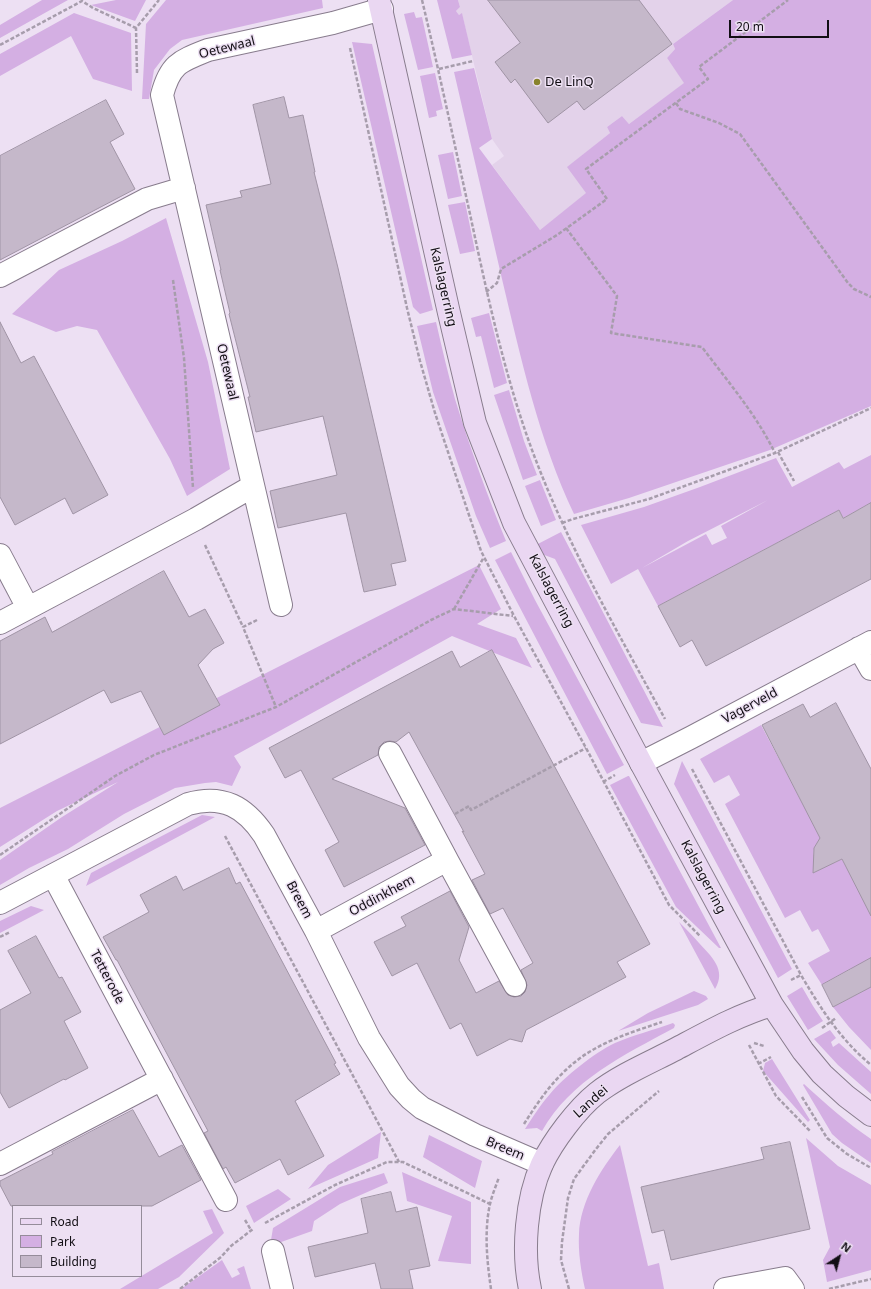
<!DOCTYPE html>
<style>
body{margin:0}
#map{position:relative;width:871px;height:1289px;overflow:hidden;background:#ede0f3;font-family:"Noto Sans",sans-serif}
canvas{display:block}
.legend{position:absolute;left:12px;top:1205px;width:130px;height:72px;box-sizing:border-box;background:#ede0f3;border:1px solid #958c9a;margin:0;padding:5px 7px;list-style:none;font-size:12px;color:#120e14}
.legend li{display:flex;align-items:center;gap:8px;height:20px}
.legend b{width:20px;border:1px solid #958c9a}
.north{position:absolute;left:819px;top:1237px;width:40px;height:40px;-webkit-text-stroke:3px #ede0f3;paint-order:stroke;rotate:36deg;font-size:11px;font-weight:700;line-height:16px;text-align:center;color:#120e14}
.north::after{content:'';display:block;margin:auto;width:14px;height:18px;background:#120e14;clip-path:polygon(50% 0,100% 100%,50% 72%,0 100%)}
.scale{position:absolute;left:729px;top:20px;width:100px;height:18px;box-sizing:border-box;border:2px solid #120e14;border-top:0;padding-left:5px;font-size:12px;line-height:14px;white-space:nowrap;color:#120e14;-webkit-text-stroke:3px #ede0f3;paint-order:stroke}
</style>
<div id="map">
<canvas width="871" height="1289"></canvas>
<ul class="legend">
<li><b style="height:5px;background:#ead7f2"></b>Road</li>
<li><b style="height:11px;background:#d4afe3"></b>Park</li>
<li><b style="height:11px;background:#c5b8ca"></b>Building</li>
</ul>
<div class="north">N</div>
<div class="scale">20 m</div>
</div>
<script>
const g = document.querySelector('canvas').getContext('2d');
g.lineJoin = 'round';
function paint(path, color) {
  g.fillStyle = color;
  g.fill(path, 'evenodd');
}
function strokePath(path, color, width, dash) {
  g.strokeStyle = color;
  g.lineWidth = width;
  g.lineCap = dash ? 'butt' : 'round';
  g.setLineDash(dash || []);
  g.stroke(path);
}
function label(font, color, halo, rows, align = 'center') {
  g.font = font + ' "Noto Sans",sans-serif';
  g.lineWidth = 3;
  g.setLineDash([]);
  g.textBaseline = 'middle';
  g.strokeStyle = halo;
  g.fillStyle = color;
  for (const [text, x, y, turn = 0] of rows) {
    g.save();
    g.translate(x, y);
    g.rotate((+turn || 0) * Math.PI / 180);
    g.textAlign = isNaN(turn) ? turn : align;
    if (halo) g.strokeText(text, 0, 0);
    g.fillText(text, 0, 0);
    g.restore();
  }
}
const built = new Path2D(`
 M458,0H733L673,44L675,49L667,58L685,83L629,124L622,116L607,127L610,133L568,167L587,193L540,230L492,165L504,156L492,139L462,14L459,15L456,11L460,7Z`);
const green = new Path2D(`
 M42,0H68L0,38V25Z
 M116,0H146L135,21L91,5Z
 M166,0H322L323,8L182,40L170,49L154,70L149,99H142L146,24Z
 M437,0H458L460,7L456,11L459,15L462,13L472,55L452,59Z
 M733,0H871V406L770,450L629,498L574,514C539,440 521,359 502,279C486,210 470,141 454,72L474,68L492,139L479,148L540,230L586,193L567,167L610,133L607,127L622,116L629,124L684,83L667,58L675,49L673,44Z
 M414,12L416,18L422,17L433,67L418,70L404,14Z
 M74,13L131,33L132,91L93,79L71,36L0,76V54Z
 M352,42L372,44L433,310L420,314L413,307Z
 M435,73L443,109L436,111L437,116L429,118L420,76Z
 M453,152L462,196L448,199L438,155Z
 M465,202L475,251L460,254L448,205Z
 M166,218L208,362L230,469L187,496L170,459L97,330L77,326L56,332L12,314L59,270L122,241Z
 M489,313L507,383L494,388L481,336L476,337L471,318Z
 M436,322C442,348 448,374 455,399C470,448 487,495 506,541L490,548L476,516L433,392L417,326Z
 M509,390L524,441L537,475L523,480L494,395Z
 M871,455V503L843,518L839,510L658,606L638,569L611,584L581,525L644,507L700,487L776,458L792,487L839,462L844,469ZM768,500L721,526L727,538L712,545L706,534L642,568L688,541Z
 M540,480L556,520L541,526L525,486Z
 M561,532L663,727L641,723L555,559L539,553L534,546Z
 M511,552L535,600L624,765L607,774L495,560Z
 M479,565L501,609L477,624L516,638L532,668L452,636L234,756L241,767L232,786L216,782L205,783L175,788L124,814L68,849L29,868L0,885V860L62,817L118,782L57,811L0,847V808Z
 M761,725L822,840C813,845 812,852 816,861L834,863L842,859L871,914V1050L849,1027L833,1007L863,991L851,969L822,985L808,963L830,951L818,929L812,932L800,910L785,918L725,804L740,795L729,775L714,783L700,759Z
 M682,761L792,969L778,978L674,784Z
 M628,776H629L721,948H719L676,907L610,785Z
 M202,815L215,817L86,886L91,873Z
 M31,906L44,910L0,933V921Z
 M679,922C686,929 693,936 699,943C711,956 727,970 715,989Z
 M802,987L813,1006L823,1021L808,1030L787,996Z
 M694,991L706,996L708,999L698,1005L618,1031L648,1013Z
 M673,1023L675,1025L674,1028C624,1055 571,1080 542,1131L537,1128L525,1129C533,1117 540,1105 550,1094C564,1077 594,1053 615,1043C633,1035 654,1030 673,1023Z
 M830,1030L836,1038L831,1042L833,1047L839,1043L871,1072V1094L838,1065L814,1039Z
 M772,1059L810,1120L808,1122L763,1071L765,1063Z
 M804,1084C826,1104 847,1123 871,1139V1163L842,1143L832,1134L803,1085Z
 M381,1132L378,1158L308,1189L328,1165Z
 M429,1135L482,1161L475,1188L423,1157Z
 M806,1138L838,1166L871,1185V1270L827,1282L823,1260L830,1247Z
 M620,1145L648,1266L659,1263L664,1289H585C581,1271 578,1252 579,1234C580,1202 601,1169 620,1145Z
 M402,1172L471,1202V1264L438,1261L452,1216L407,1201Z
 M384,1173L388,1183L340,1204L314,1221L312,1231L270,1246L273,1228L340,1187Z
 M278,1189L291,1199L254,1223L246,1206Z
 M212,1209L224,1233L179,1277L158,1289H120L213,1233L203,1211Z
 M222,1260L232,1278L240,1274L237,1269L244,1266L251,1289H181Z`);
const building = new Path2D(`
 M488,0H639L672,44L584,110L577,101L548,123L515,79L511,83L495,62L520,43Z
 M284,97L289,118L303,115L315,172H314L338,268L406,561L391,564L396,585L364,592L346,513L278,528L270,491L337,475L323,416L256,432L248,397H250L229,314L230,313L220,270H221L206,205L242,197L240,191L271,184L253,105Z
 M106,100L124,134L110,142L135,189L0,260V156Z
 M0,322L21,363L34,356L108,495L73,514L65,498L15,525L0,497Z
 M871,503V579L706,666L692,640L680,647L658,606L839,510L843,518Z
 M164,571L189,617L205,609L224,643L213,649L198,665L220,705L164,735L141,691L111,703L104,690L0,744V641L45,617L52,632Z
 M492,650L650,944L617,962L626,977L526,1030L522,1042L510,1039L477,1056L461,1023L450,1029L417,963L392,976L374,942L406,926L401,917L450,891L469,927L459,960L476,993L499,981L508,995L514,997L521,996L525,992L527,985L521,970L533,963L503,908L490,914L472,880L485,874L462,831L464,832L409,732L396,742L390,741L384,742L379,747L378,755L332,779L405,808L425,845L344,887L325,850L339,842L301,770L285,778L269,748L452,651L460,667Z
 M836,703L871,769V916L842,859L813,873L814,848L820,838L762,725L803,704L810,717Z
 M229,868L236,884L240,882L336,1063L334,1064L340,1074L295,1101L324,1156L288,1175L280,1159L235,1183L226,1167L223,1169L204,1133L208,1131L117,960H116L103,937L149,912L140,895L176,876L183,890Z
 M36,936L59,978L62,977L81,1012L64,1021L88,1068L65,1080L64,1079L9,1108L0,1092V1010L31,993L8,951Z
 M871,958V987L833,1007L822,985Z
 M133,1110L159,1157L182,1145L201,1180L152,1206H11L0,1185V1181L53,1154L52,1152Z
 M790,1142L810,1229L671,1260L664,1230L652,1233L641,1187L764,1159L761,1148Z
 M391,1192L396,1212L417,1207L430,1266L409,1270L413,1289H381L375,1263L315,1277L308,1247L368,1233L361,1199Z`);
const path = new Path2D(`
 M422,0C439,71 454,142 470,214C486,289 502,364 527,436C562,536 615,627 665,719
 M0,45L82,1L93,8L136,28
 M350,48L407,308L420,361L435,413L481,551L514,616L586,748L669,905L700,936
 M439,69L473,61
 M137,73L136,28L159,0
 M676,103L680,109L719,123L740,134L848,283L854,289L871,297
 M566,228L617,296L611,333L702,347C728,382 756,414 775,453
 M173,280L184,358L193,488
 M486,292L497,283L501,269L557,235L607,199L586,169L708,79L699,67L788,0
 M778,452L794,481
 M562,523L573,519L649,499L775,453L871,408
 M205,545L243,627
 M454,609L484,557
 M257,620L243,627L276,707
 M692,769L801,975C821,1009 840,1039 871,1065
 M603,782L615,775
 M455,814L469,806L471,810L586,748
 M225,836L399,1162
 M0,855L115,776L154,755L276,707L431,620L454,609L513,616
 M0,937L10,932
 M791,980L801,975
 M822,1028L836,1018
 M754,1043L764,1046
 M749,1045L776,1096L811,1132
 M758,1064L771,1057
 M802,1097L827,1138L847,1154L871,1168
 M524,1124C536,1105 550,1084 567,1069C593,1044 629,1033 662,1022
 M245,1220L251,1230
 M265,1223L335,1185L387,1162H403L490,1204
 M180,1289L221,1257L231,1246L253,1229
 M491,1289C487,1262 484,1231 490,1204C492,1195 496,1186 499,1177
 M569,1289L561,1260L562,1242L568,1198L574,1179L596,1149L608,1134L659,1091
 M829,1289L871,1279`);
const street = new Path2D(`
 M0,276L147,199L184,188
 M0,555L28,608
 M281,605L162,95C170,64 180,61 208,50L333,23L382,9
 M0,623L196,519L253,486
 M859,648L871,669
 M390,753L447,860
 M641,763L692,737L871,642
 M53,875L226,1200
 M0,903L188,804C223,794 245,807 264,835L316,931L369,1038L399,1086L411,1099L422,1108L475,1135L542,1164
 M316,931L447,860L515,985
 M0,1164L162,1079
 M273,1251L282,1289
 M725,1289L785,1278L793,1289`);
const secondary = new Path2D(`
 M379,0L449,313L475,423L514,523L641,763L772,1005L803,1051L822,1074L846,1096L871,1115
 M530,1289C522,1252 526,1199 542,1164C553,1141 577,1109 597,1093C620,1075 651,1062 676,1049C708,1032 738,1015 772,1005`);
const markers = [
 [537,82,4,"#88832c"]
];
const streetNames = [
 ["Oetewaal",227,48,-14],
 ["Kalslagerring",443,287,77],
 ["Oetewaal",227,372,77],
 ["Kalslagerring",551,591,62],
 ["Vagerveld",750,706,-28],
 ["Kalslagerring",703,877,62],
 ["Oddinkhem",382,896,-28],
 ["Breem",299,900,62],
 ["Tetterode",107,977,62],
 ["Landei",591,1102,-42],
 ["Breem",505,1149,23]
];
const poiNames = [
 ["De LinQ",545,82]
];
paint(built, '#e3d2ea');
paint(green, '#d4afe3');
paint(building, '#c5b8ca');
strokePath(building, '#a094a5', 1);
strokePath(street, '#887c8d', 24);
strokePath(secondary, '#887c8d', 24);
strokePath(path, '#a79dac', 2.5, [4, 2]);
strokePath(street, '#fff', 22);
strokePath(secondary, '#ead7f2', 22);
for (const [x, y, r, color] of markers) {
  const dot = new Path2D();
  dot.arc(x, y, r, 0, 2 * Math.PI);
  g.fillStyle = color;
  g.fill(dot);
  strokePath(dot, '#ede0f3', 1.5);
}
label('13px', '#120e14', '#ede0f3', streetNames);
label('13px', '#120e14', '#ede0f3', poiNames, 'left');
</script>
